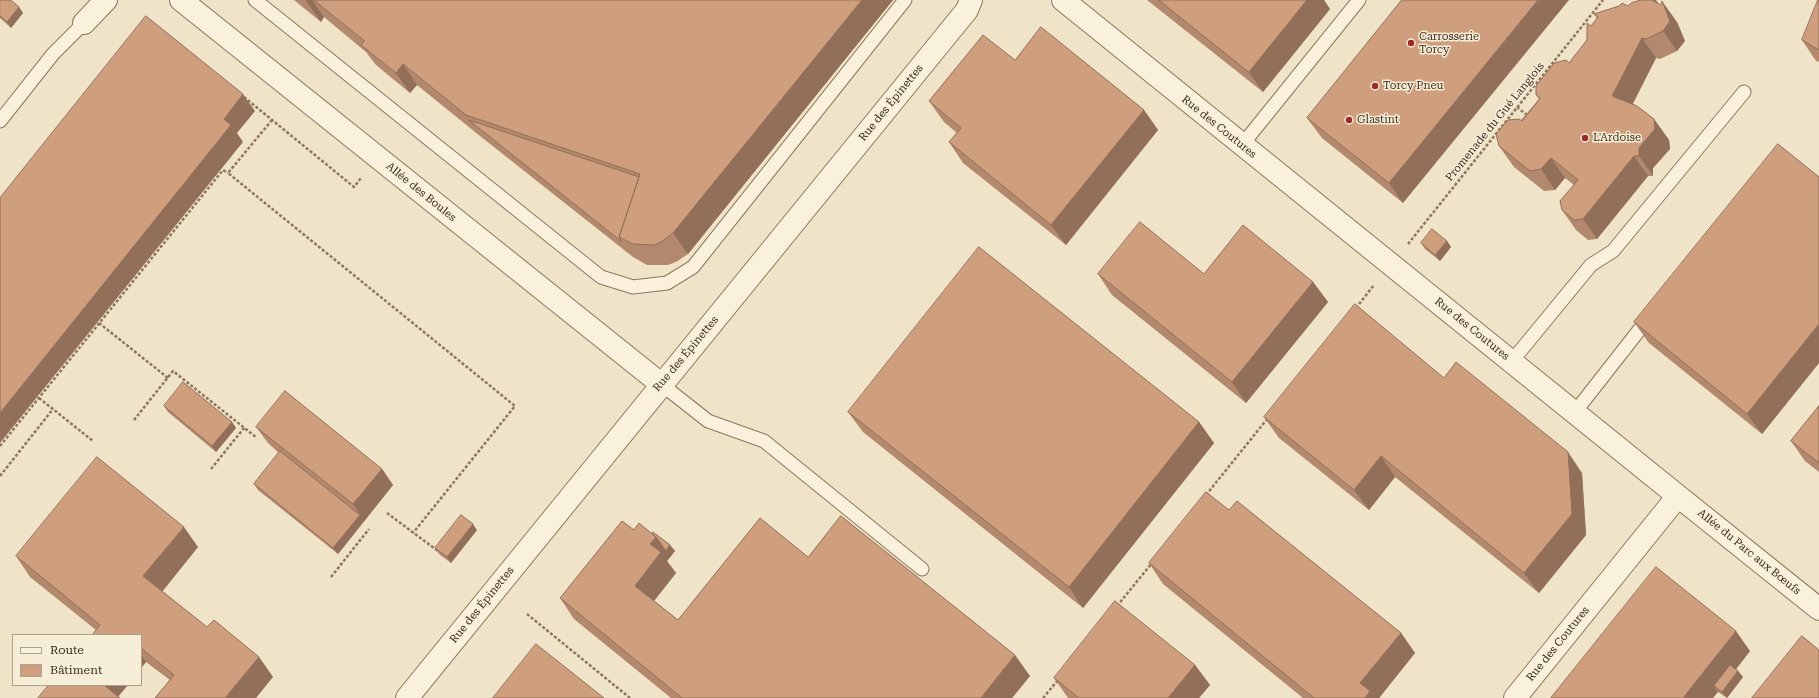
<!DOCTYPE html>
<meta charset="utf-8">
<style>
body{margin:0}
#map{position:relative;width:1819px;height:698px;overflow:hidden;background:#f0e4c8;font-family:"Roboto Serif",serif}
canvas{display:block}
.legend{position:absolute;left:12px;top:634px;width:130px;height:52px;box-sizing:border-box;background:#f7eed8;border:1px solid #ada18e;margin:0;padding:5px 7px;list-style:none;font-size:12px;color:#3d2e20}
.legend li{display:flex;align-items:center;gap:8px;height:20px}
.legend b{width:20px;border:1px solid #ada18e}
</style>
<div id="map">
<canvas width="1819" height="698"></canvas>
<ul class="legend">
<li><b style="height:5px;background:#faf1dc"></b>Route</li>
<li><b style="height:11px;background:#cf9f7d"></b>Bâtiment</li>
</ul>
</div>
<script>
const g = document.querySelector('canvas').getContext('2d');
g.lineJoin = 'round';
function strokePath(path, color, width, dash) {
  g.strokeStyle = color;
  g.lineWidth = width;
  g.lineCap = dash ? 'butt' : 'round';
  g.setLineDash(dash || []);
  g.stroke(path);
}
function paint(path, color) {
  g.fillStyle = color;
  g.fill(path, 'evenodd');
}
function label(font, color, halo, rows, align = 'center') {
  g.font = font + ' "Roboto Serif",serif';
  g.lineWidth = 3;
  g.setLineDash([]);
  g.textBaseline = 'middle';
  g.strokeStyle = halo;
  g.fillStyle = color;
  for (const [text, x, y, turn = 0] of rows) {
    g.save();
    g.translate(x, y);
    g.rotate((+turn || 0) * Math.PI / 180);
    g.textAlign = isNaN(turn) ? turn : align;
    if (halo) g.strokeText(text, 0, 0);
    g.fillText(text, 0, 0);
    g.restore();
  }
}
const path = new Path2D(`
 M244,97L354,187L361,178
 M1517,107L1528,116
 M272,120L228,173L515,406L413,533
 M1408,244L1603,0
 M1356,308L1374,285
 M99,323L168,378
 M39,398L93,441
 M134,420L173,371L257,438
 M0,446L223,170L228,173
 M211,469L244,428
 M0,476L53,409
 M1206,495L1268,418
 M387,513L438,551
 M331,577L369,529
 M1117,606L1152,563
 M527,614L630,698
 M1043,698L1058,680`);
const lane = new Path2D(`
 M255,0L601,277L633,287L667,283L693,267L905,0
 M0,121L53,54L84,23
 M1242,145L1359,0
 M1512,361L1591,265L1613,251L1744,92
 M661,384L708,421L764,441L922,569
 M1575,412L1651,315`);
const street = new Path2D(`
 M181,0L661,384
 M1063,0L1678,496L1515,698
 M84,23L106,0
 M1678,496L1819,609
 M407,698L967,10L971,0`);
const wall = new Path2D(`
 M0,0L23,13L11,28L0,18Z
 M294,0H893L688,254L676,262L668,265H647L633,257L480,136L417,85L410,93L376,65L366,52L324,17L321,22Z
 M1147,0H1324L1330,9L1263,92Z
 M1402,0L1403,203L1322,138L1307,118Z
 M1641,0H1656L1658,4L1677,22L1685,41L1677,51L1660,59L1656,58L1633,104L1654,119L1669,140L1670,149L1653,168V176H1648L1597,239L1588,240L1576,230L1562,210L1574,185L1565,178L1555,190L1544,191L1514,167L1499,146L1539,99L1536,95L1569,63L1587,40L1591,26L1597,18L1594,14L1628,6Z
 M1819,0V62L1816,61L1802,40Z
 M1015,60L1144,110L1158,130L1066,245L963,163L949,142L957,133L944,122L929,101Z
 M1819,177V363L1762,434L1649,343L1634,322Z
 M1447,241L1451,247L1440,261L1425,249L1421,243Z
 M1098,274H1204L1313,282L1328,302L1246,403L1112,295Z
 M164,406L232,422L236,428L216,452L168,412Z
 M1819,406V472L1805,461L1791,441Z
 M848,412L1199,422L1214,443L1083,608L863,432Z
 M1264,417L1582,473L1586,535L1539,593L1395,477L1369,510L1279,438Z
 M256,427L382,469L393,485L338,554L258,490L254,484L279,453L268,443Z
 M1229,510L1401,633L1415,653L1379,698H1303L1163,584L1149,563Z
 M477,530L451,563L439,554L435,548Z
 M634,530L652,534L670,545L675,551L667,561L676,573L654,601L678,620L808,557L1030,676L1012,698H671L574,619L560,598Z
 M198,547L162,591L207,627L259,657L273,677L170,680L146,662L141,668V635L96,630L30,577L16,556Z
 M1750,651L1736,669L1738,671L1743,677L1727,698L1718,692L1551,698Z
 M1195,665L1210,685L1199,698H1068L1054,678Z`);
const shadedWall = new Path2D(`
 M307,0H312L324,17L321,22L306,1Z
 M862,0H893L688,254L673,233Z
 M1307,0H1324L1330,9L1263,92L1249,72Z
 M1538,0H1569L1403,203L1389,183Z
 M1651,0H1656L1667,17Z
 M1662,1L1677,22L1685,41L1677,51L1663,31Z
 M19,7L23,13L11,28L7,22Z
 M1642,38L1656,58L1626,116L1612,96Z
 M403,64L417,85L410,93L396,73Z
 M243,94L255,111L237,133L243,142L0,443V413L224,119Z
 M1144,110L1158,130L1066,245L1051,225Z
 M1654,119L1669,140L1670,149L1653,168V176L1639,156V148Z
 M1634,156L1648,176L1597,239L1583,219Z
 M1551,158L1565,178L1555,190L1541,169Z
 M1447,241L1451,247L1440,261L1435,255Z
 M1313,282L1328,302L1246,403L1232,382Z
 M1819,324V363L1762,434L1747,414Z
 M232,422L236,428L216,452L212,446Z
 M1199,422L1214,443L1083,608L1069,587Z
 M1568,452L1582,473L1586,535L1539,593L1524,573Z
 M1381,456L1395,477L1369,510L1354,490Z
 M382,469L393,485L338,554L333,548L360,515L353,504Z
 M473,524L477,530L451,563L447,557Z
 M184,527L198,547L158,597L143,576Z
 M656,537L670,545L675,551L667,561L676,573L650,606L635,586L650,544Z
 M1736,631L1750,651L1720,690L1714,686L1718,692L1713,698H1683Z
 M1401,633L1415,653L1379,698H1365L1360,683Z
 M141,654L146,662L141,668Z
 M1015,655L1030,676L1012,698H981Z
 M259,657L273,677L256,698H225Z
 M1195,665L1210,685L1199,698H1168Z
 M1738,671L1743,677L1727,698L1722,692Z
 M102,685H128L117,698Z`);
const building = new Path2D(`
 M0,0H11L19,7L7,22L0,16Z
 M314,0H862L673,233L661,242L654,245L633,244L619,237L640,174L466,115L403,64L396,73L361,45L364,41Z
 M1159,0H1307L1249,72Z
 M1402,0H1538L1389,183L1307,118Z
 M1641,0H1652L1661,5L1662,1L1670,21L1663,31L1646,39L1642,38L1612,96L1637,106L1654,119L1655,129L1639,148V156H1634L1583,219L1574,220L1562,210L1560,201L1578,180L1551,158L1541,169L1530,171L1499,146L1496,134L1508,120L1519,119L1522,121L1532,109L1540,98L1536,95V86L1554,63L1566,60L1569,63L1587,40V23L1591,26L1598,17L1594,14L1619,6L1622,3L1628,6L1631,3Z
 M1818,0H1819V50L1802,40Z
 M146,16L243,94L224,119L231,125L0,413V198Z
 M1041,27L1144,110L1051,225L949,142L961,128L929,101L983,35L1015,60Z
 M469,120L639,177L619,237L621,241Z
 M1778,144L1819,177V324L1747,414L1634,322Z
 M1140,222L1204,274L1243,225L1313,282L1232,382L1098,274Z
 M1432,229L1447,241L1435,255L1421,243Z
 M979,247L1199,422L1069,587L848,412Z
 M1355,304L1444,378L1456,362L1568,452L1572,514L1524,573L1381,456L1354,490L1264,417Z
 M183,382L232,422L212,446L164,406Z
 M285,391L382,469L353,504L256,427Z
 M1819,406V463L1791,441Z
 M280,451L360,515L333,548L254,484Z
 M97,457L184,527L143,576L207,627L214,620L259,657L225,698H155L174,675L141,648V635H92L100,625L16,556Z
 M1206,492L1229,510L1237,501L1401,633L1360,683L1370,691L1365,698H1314L1149,563Z
 M461,515L473,524L447,557L435,548Z
 M841,516L1015,655L981,698H682L560,598L622,521L634,530L639,523L656,537L650,544L661,552L635,586L678,620L760,518L808,557Z
 M653,532L670,545L666,551L656,537L652,534Z
 M1656,567L1736,631L1683,698H1551Z
 M1115,601L1195,665L1168,698H1079L1054,678Z
 M1802,636L1819,650V698H1752Z
 M536,644L604,698H493Z
 M1730,665L1738,671L1722,692L1714,686Z
 M49,685H104L120,698H38Z`);
const markers = [
 [1411,43,4,"#9e2a2b"],
 [1375,86,4,"#9e2a2b"],
 [1349,120,4,"#9e2a2b"],
 [1585,138,4,"#9e2a2b"]
];
const poiNames = [
 ["Carrosserie",1419,37],
 ["Torcy",1419,50],
 ["Torcy Pneu",1383,86],
 ["Glastint",1357,120],
 ["L'Ardoise",1593,138]
];
const streetNames = [
 ["Rue des Épinettes",891,103,-51],
 ["Promenade du Gué Langlois",1495,122,-51],
 ["Rue des Coutures",1219,127,39],
 ["Allée des Boules",421,192,39],
 ["Rue des Coutures",1472,329,39],
 ["Rue des Épinettes",686,354,-50],
 ["Allée du Parc aux Bœufs",1749,552,39],
 ["Rue des Épinettes",482,605,-51],
 ["Rue des Coutures",1558,644,-51]
];
strokePath(lane, '#8d765c', 15);
strokePath(street, '#8d765c', 24);
strokePath(path, '#8d765c', 2.5, [3, 2]);
strokePath(lane, '#faf1dc', 13);
strokePath(street, '#faf1dc', 22);
paint(wall, '#b2896c');
paint(shadedWall, '#916f58');
paint(building, '#cf9f7d');
strokePath(building, '#916f58', 1);
for (const [x, y, r, color] of markers) {
  const dot = new Path2D();
  dot.arc(x, y, r, 0, 2 * Math.PI);
  g.fillStyle = color;
  g.fill(dot);
  strokePath(dot, '#f7eed8', 1.5);
}
label('11px', '#3d2e20', '#f7eed8', poiNames, 'left');
label('11px', '#3d2e20', '#f7eed8', streetNames);
</script>
